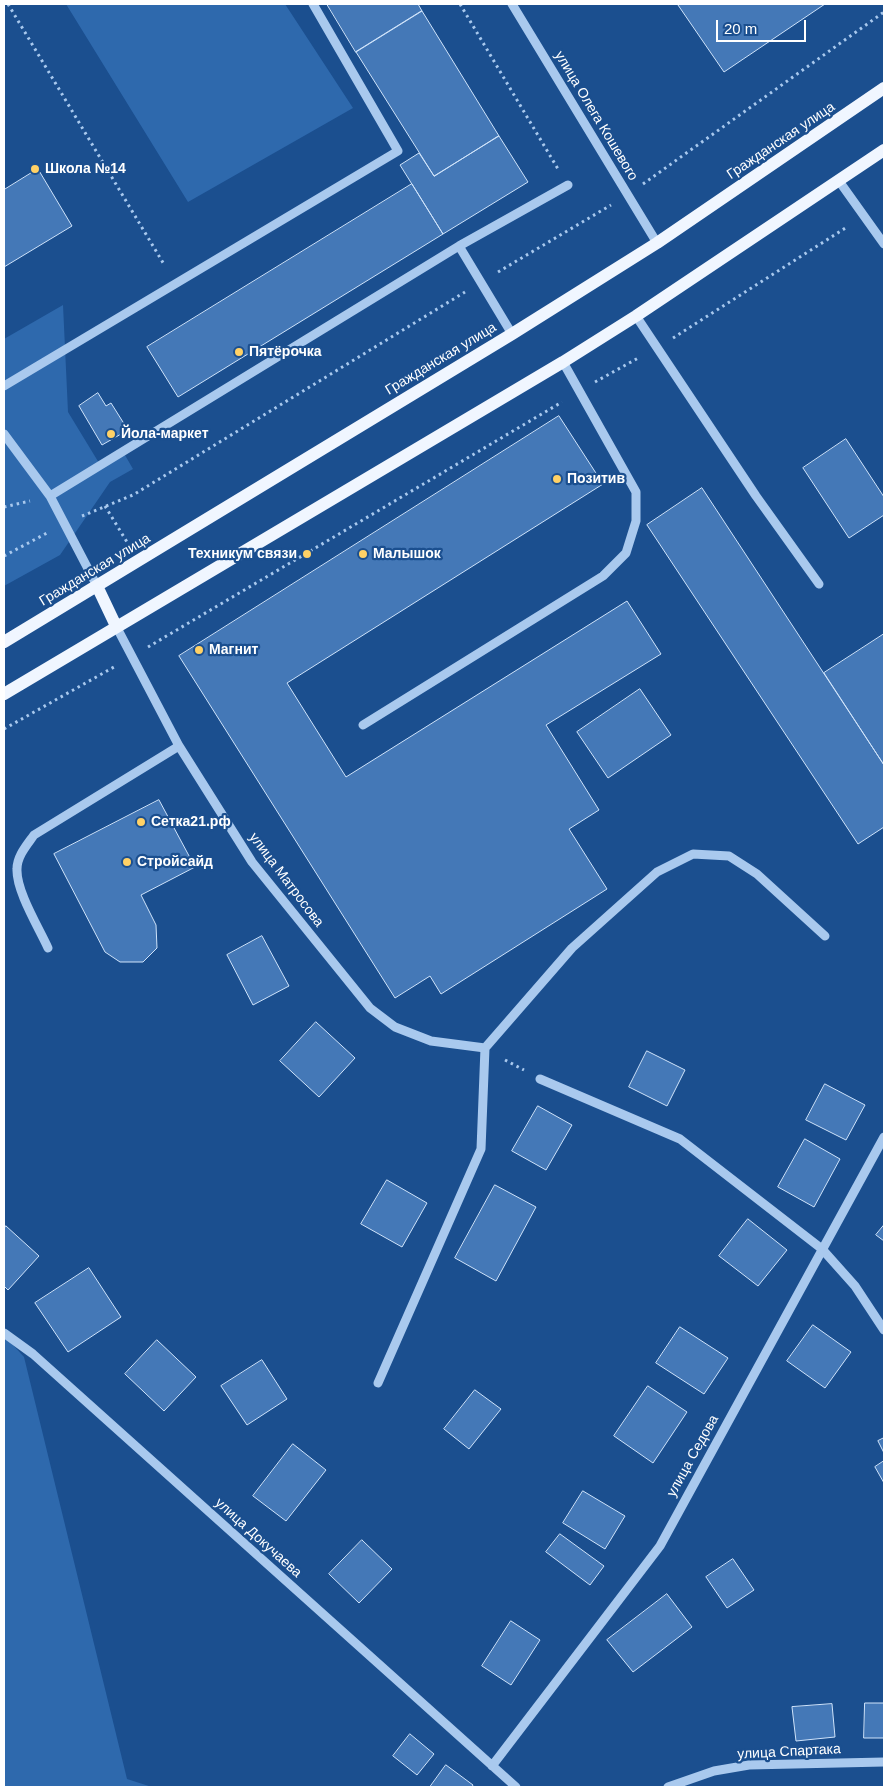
<!DOCTYPE html>
<meta charset="utf-8">
<style>
body{margin:0}
#map{position:relative;width:888px;height:1791px;overflow:hidden;background:#1b4f8f;font-family:Arial,sans-serif}
canvas{display:block}
.frame{position:absolute;inset:0;border:5px solid #fff;pointer-events:none}
.scale{position:absolute;left:716px;top:20px;width:90px;height:22px;box-sizing:border-box;border:2px solid #fff;border-top:0;padding-left:6px;font-size:15px;line-height:18px;white-space:nowrap;color:#fff;-webkit-text-stroke:4px #1b4f8f;paint-order:stroke}
</style>
<div id="map">
<canvas width="888" height="1791"></canvas>
<div class="frame"></div>
<div class="scale">20 m</div>
</div>
<script>
const g = document.querySelector('canvas').getContext('2d');
g.lineJoin = 'round';
function paint(path, color) {
  g.fillStyle = color;
  g.fill(path, 'evenodd');
}
function strokePath(path, color, width, dash) {
  g.strokeStyle = color;
  g.lineWidth = width;
  g.lineCap = dash ? 'butt' : 'round';
  g.setLineDash(dash || []);
  g.stroke(path);
}
function label(font, color, halo, rows, align = 'center') {
  g.font = font + ' Arial,sans-serif';
  g.lineWidth = 4.5;
  g.setLineDash([]);
  g.textBaseline = 'middle';
  g.strokeStyle = halo;
  g.fillStyle = color;
  for (const [text, x, y, turn = 0] of rows) {
    g.save();
    g.translate(x, y);
    g.rotate((+turn || 0) * Math.PI / 180);
    g.textAlign = isNaN(turn) ? turn : align;
    if (halo) g.strokeText(text, 0, 0);
    g.fillText(text, 0, 0);
    g.restore();
  }
}
const green = new Path2D(`
 M66,4H285L353,108L188,202Z
 M63,305L68,412L99,463L122,450L133,469L110,482L60,555L4,586V339Z
 M4,1335L24,1357L127,1779L152,1787H4Z`);
const building = new Path2D(`
 M327,4H418L422,11L356,52Z
 M681,4H825L724,72L678,5Z
 M422,11L499,136L434,176L356,52Z
 M499,136L528,182L443,234L400,165L419,153L434,176Z
 M38,169L72,226L4,267V190Z
 M412,184L443,234L178,397L147,347Z
 M98,393L106,406L111,403L128,430L102,445L79,406Z
 M559,416L603,484L287,683L346,777L627,601L661,654L546,725L599,810L569,829L607,889L441,994L430,976L395,998L179,656Z
 M846,439L884,497V515L849,538L803,468Z
 M702,488L884,765V827L858,844L647,525Z
 M884,634V765L824,673Z
 M640,689L671,735L608,778L577,732Z
 M159,800L195,867L141,895L156,925L157,948L143,962H120L105,952L54,854Z
 M262,936L289,986L253,1005L227,955Z
 M316,1022L355,1058L319,1097L280,1061Z
 M647,1051L685,1070L667,1106L629,1087Z
 M825,1084L865,1105L846,1140L806,1120Z
 M538,1106L572,1125L546,1170L512,1151Z
 M805,1139L840,1159L814,1207L778,1187Z
 M387,1180L427,1203L402,1247L361,1224Z
 M495,1185L536,1207L496,1281L455,1258Z
 M748,1219L787,1250L758,1286L719,1256Z
 M884,1225V1241L876,1235Z
 M6,1226L39,1256L8,1290L4,1286V1229Z
 M89,1268L121,1317L68,1352L35,1303Z
 M813,1325L851,1352L825,1388L787,1361Z
 M680,1327L728,1358L704,1394L656,1363Z
 M157,1340L196,1377L164,1411L125,1374Z
 M262,1360L287,1399L247,1425L221,1386Z
 M648,1386L687,1412L653,1463L614,1436Z
 M475,1390L501,1409L469,1449L444,1429Z
 M884,1438V1453L878,1441Z
 M293,1444L326,1470L286,1521L253,1496Z
 M884,1461V1483L875,1467Z
 M583,1491L625,1516L605,1549L563,1523Z
 M560,1534L604,1566L590,1585L546,1552Z
 M362,1540L392,1569L359,1603L329,1574Z
 M733,1559L754,1590L727,1608L706,1577Z
 M667,1594L692,1627L633,1672L607,1640Z
 M511,1621L540,1640L511,1685L482,1666Z
 M865,1703H884V1738H864Z
 M832,1704L835,1737L796,1741L792,1707Z
 M410,1734L434,1754L417,1775L393,1756Z
 M446,1765L473,1785L472,1787H430Z`);
const path = new Path2D(`
 M8,4L165,266
 M460,4L558,169
 M643,184L884,12
 M498,272L611,205
 M673,338L847,227
 M595,382L640,357
 M105,506L127,542
 M4,507L30,501
 M82,516L133,495L465,292
 M4,556L47,533
 M148,647L562,402
 M4,729L114,667
 M505,1060L524,1070`);
const minor = new Path2D(`
 M512,4L657,243
 M839,181L884,244
 M459,246L512,334
 M636,316L756,496L819,584
 M4,386L398,151L313,4
 M4,434L50,496L97,586
 M50,496L459,246L568,185
 M116,626L179,746L252,862L370,1008L395,1027L431,1041L485,1048
 M363,725L603,576L626,553L636,521V492L563,362
 M48,948C39,928 16,891 17,869C17,856 27,845 34,835L179,746
 M540,1079L680,1139L822,1249L855,1286L884,1330
 M4,1333L33,1354L516,1787
 M378,1383L481,1149L485,1048L572,948L657,872L693,854L729,856L757,874L825,936
 M492,1766L660,1546L884,1137
 M668,1787L714,1771L749,1765L884,1762`);
const major = new Path2D(`
 M97,586L116,626
 M4,642L512,334L657,243L884,88
 M4,694L563,362L636,316L884,150`);
const markers = [
 [35,169,5,"#ffd166"],
 [239,352,5,"#ffd166"],
 [111,434,5,"#ffd166"],
 [557,479,5,"#ffd166"],
 [307,554,5,"#ffd166"],
 [363,554,5,"#ffd166"],
 [199,650,5,"#ffd166"],
 [141,822,5,"#ffd166"],
 [127,862,5,"#ffd166"]
];
const streetNames = [
 ["улица Олега Кошевого",596,116,59],
 ["Гражданская улица",781,141,-34],
 ["Гражданская улица",441,359,-31],
 ["Гражданская улица",95,570,-31],
 ["улица Матросова",286,880,53],
 ["улица Седова",693,1456,-61],
 ["улица Докучаева",258,1538,42],
 ["улица Спартака",789,1752,-3]
];
const poiNames = [
 ["Школа №14",45,169],
 ["Пятёрочка",249,352],
 ["Йола-маркет",121,434],
 ["Позитив",567,479],
 ["Техникум связи",297,554,"right"],
 ["Малышок",373,554],
 ["Магнит",209,650],
 ["Сетка21.рф",151,822],
 ["Стройсайд",137,862]
];
paint(green, '#2e69ad');
paint(building, '#4478b7');
strokePath(building, '#cfe3fa', 1);
strokePath(path, '#a9c9ee', 3, [2.5, 4]);
strokePath(minor, '#a9c9ee', 9);
strokePath(major, '#f0f6ff', 12);
for (const [x, y, r, color] of markers) {
  const dot = new Path2D();
  dot.arc(x, y, r, 0, 2 * Math.PI);
  g.fillStyle = color;
  g.fill(dot);
  strokePath(dot, '#1b4f8f', 2);
}
label('14px', '#fff', '#1b4f8f', streetNames);
label('bold 14px', '#fff', '#1b4f8f', poiNames, 'left');
</script>
